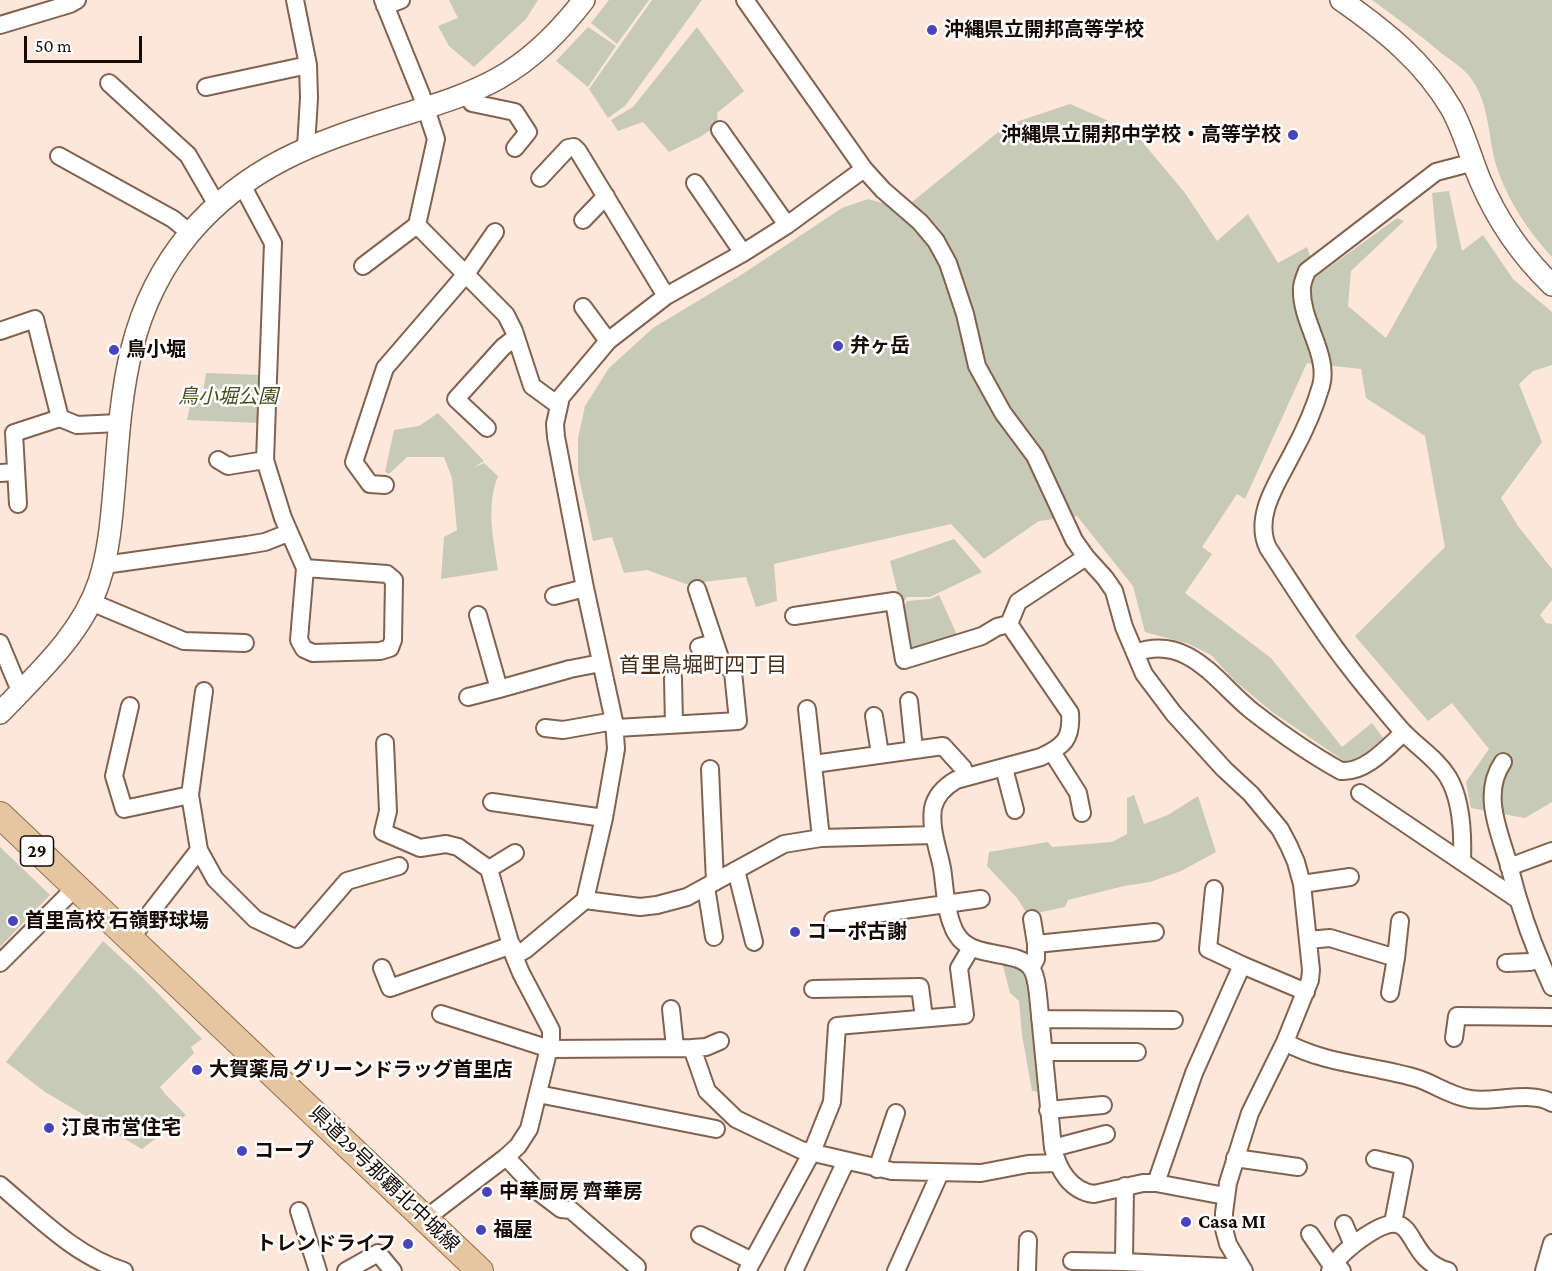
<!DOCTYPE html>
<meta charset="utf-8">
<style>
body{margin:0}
#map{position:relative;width:1552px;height:1271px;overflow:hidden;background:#fde7da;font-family:"Crimson Pro",serif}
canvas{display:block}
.scale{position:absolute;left:24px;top:36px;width:118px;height:27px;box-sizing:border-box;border:3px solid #170b05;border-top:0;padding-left:8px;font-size:18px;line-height:21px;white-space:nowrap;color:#170b05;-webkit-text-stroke:4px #fff;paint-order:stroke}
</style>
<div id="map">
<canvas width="1552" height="1271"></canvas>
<div class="scale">50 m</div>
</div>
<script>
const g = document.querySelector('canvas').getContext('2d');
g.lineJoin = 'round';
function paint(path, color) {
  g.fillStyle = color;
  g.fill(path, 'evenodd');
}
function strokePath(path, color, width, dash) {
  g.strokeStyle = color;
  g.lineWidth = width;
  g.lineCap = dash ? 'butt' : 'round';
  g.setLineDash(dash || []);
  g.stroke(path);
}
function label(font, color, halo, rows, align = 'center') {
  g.font = font + ' "Crimson Pro","Noto Sans JP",serif';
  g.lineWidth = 5;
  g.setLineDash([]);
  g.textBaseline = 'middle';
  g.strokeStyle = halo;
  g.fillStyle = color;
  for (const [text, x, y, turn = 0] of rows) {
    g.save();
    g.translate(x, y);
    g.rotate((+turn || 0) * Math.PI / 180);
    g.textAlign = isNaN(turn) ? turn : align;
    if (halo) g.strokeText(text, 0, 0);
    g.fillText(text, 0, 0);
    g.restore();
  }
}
const green = new Path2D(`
 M449,0H538L526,19L474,67L449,46L438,26L458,18Z
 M609,0H649L617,44L591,23Z
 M652,0H702L625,106L608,118L589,89Z
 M1372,0H1552V257C1529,232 1508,201 1497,168C1488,140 1490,105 1472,80C1465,69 1452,61 1441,53C1419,34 1395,17 1372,0Z
 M588,27L616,46L588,87L556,61Z
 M697,27L744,91L717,113L718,125L700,137L669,152L643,122L618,131L611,120L633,107Z
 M1070,104L1134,132L1185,193L1217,241L1248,214L1278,263L1307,247L1317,276L1397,218L1404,221L1351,271L1348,306L1386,338L1437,247L1432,193L1449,191L1462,251L1483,235L1513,279L1552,312V365L1533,371L1519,384L1542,442L1501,498L1518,526L1552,569V600L1540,615L1546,623L1552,624V802L1525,818L1471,808L1466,782L1489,749L1452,703L1428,721L1355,636L1445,547L1425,436L1366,398L1361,369L1307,363L1245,499L1237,494L1202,547L1212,554L1185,593L1271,658L1342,747L1372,723L1384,739L1361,758L1347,763L1271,711L1235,681L1211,655L1189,644L1145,632L1133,586L1077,516L1039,521L984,559L951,524L774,564L777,601L756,607L746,577L686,584L647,570L624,573L612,537L593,541L578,473V438L585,406L609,368L653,328L741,275L842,208L868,199L886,204L912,202L1007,125Z
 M206,373L262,375L260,423L187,420L190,406L203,392Z
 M438,413L484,461L473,468L484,463L498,476C486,506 493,538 498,570L441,579L444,537L457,530L452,478L444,457H407L389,474L385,472L394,430L419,426Z
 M954,539L982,572L930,597H907L901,606L890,561Z
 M939,595L958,637L916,652L910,647L902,611L907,601L930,599Z
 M1134,795L1144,824L1168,815L1198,796L1216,852L1181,871L1150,882L1124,886L1068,900L1065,907L1028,915L1017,898L987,866L989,852L1048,842L1052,847L1112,842L1127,834V798Z
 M0,847L50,895L0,947Z
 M103,941L142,977L202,1039L191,1047L194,1053L160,1087L166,1095L186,1115L142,1149L45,1092L6,1062Z
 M1002,962L1025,970L1033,992L1041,1092L1032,1091L1022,1035L1019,1001L1010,993Z`);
const minor = new Path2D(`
 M295,0L308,65L309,98L306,147
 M383,0L421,94L436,139L417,225L506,315L514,331L532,386L558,405
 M745,0L864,169L883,190L920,222L936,241L948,263L965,314L977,366L1003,413L1035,456L1074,540L1086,557L1105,578L1114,591L1124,627L1144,674L1174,714L1224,769L1251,794L1280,829L1289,846L1296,862L1302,884L1311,970L1310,980L1285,1042L1250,1113L1228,1183L1224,1213V1229L1228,1244L1244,1271
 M385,6L401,0
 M0,25L70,4L77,0
 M109,83L188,155L217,205
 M206,87L308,65
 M466,93L472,103L515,112L528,132L515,148
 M720,130L787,225
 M59,156L173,219L190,233
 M540,178L568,148L574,147L578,151L666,296
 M695,183L743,253
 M242,185L273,243L265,460L283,518L305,568L299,640L304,649L313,653L380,651L390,648L393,640L394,580L387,574L305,568
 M583,220L606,196
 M363,266L417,225
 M583,307L608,341
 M0,331L35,319L60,418L77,425L119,423
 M487,428L456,399L503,347L516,337
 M218,460L228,466L265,460
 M0,473L16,472
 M385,485L370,484L354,462L385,368L466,274L495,232
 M18,504L14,433L60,418
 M1086,557L1018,602L1009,624L1070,713C1072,739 1064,746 1041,757L956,780C944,787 936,795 933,808C930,829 938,848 942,868C945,887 945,909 953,927C954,931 957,935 960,939C978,959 1018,950 1031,968C1036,975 1037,986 1038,995L1053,1148C1058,1169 1070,1191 1094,1194L1143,1183H1156L1225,1196
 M104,565L247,545L265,542L288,533
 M554,596L585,588
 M91,602L184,641L245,643
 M478,615L499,689L570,669L601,663
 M794,616L894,601L904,660L982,636L997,627L1009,624
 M0,643L20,691
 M699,647L714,643
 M1135,653C1188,633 1217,683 1252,711C1279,732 1310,754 1341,771C1365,773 1387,748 1403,733
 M673,678L674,724
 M204,691L190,795L199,850L215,879L255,919L297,939L347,881L399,866
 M468,697L499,689
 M909,701L914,749
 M130,706L114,776L124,809L190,795
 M807,709L821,838
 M874,716L880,754
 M545,728L563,730L614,721
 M616,728L738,721L733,672L721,661L697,589
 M385,743L388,811L383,832L420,848L446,844L458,847L489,869L514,956
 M1052,752L1078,793L1082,813
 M1503,762C1480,795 1501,835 1510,869C1520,909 1534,949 1552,987
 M814,764L943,746L963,768L966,777
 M1004,768L1015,810
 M710,769L715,882
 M1360,793L1517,899
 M492,802L604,818
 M1462,861C1463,835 1462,800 1448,777C1435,756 1412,744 1397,725C1380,705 1363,685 1348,665C1319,628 1294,587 1268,548C1253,516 1278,482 1292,454C1303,434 1315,407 1321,386C1330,355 1300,321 1302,288C1302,283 1305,276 1307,271L1436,172L1474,162
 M1509,867L1552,851
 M489,869L515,853
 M736,870L754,942
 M1302,884L1350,877
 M706,887L714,937
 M1214,889L1208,949L1242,965
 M585,900L640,907L657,905L687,897L784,844L821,838L934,835
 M1032,919L1036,944
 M833,920L981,899
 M130,939L199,850
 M1308,940L1330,938L1396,958L1400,921
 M0,963L75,888
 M1506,963L1530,962L1540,959
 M382,968L390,988L512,945
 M1031,968L1036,959V944L1155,932
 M813,989L920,987L924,1018
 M1390,993L1396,958
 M671,1009L675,1047
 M441,1014L550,1049L692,1048L707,1091L736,1119L801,1150L892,1171L981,1173L1028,1164L1056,1163
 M1040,1019L1174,1020
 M1454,1038L1457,1016L1552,1017
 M1285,1042C1326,1065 1375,1065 1419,1079C1436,1085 1451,1096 1470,1099C1493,1103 1533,1090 1552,1103
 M692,1048L706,1047L720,1041
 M1044,1052H1137
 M538,1094L716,1129
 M1048,1110L1103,1105
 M1053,1148L1106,1134
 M506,1157L540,1193L561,1209L571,1210L637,1267
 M1235,1158L1298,1167
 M1375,1159L1404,1166L1393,1223
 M877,1169L896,1113
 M1156,1183L1194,1073L1242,965L1306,992
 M0,1185C38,1217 75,1256 124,1271
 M1125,1186L1124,1262L1227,1267L1230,1271
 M299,1211L318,1271
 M425,1219L506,1157L518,1146L529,1129L551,1040V1030L521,973L514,956L525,950L585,900L604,818L616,749L614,721L585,588L556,437L555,424L561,397L608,341L666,296L743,253L787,225L864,169
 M1344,1224L1353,1245
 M1310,1234L1330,1263L1337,1265L1342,1271
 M700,1235L752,1261
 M1072,1261L1124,1262
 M346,1271L378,1253L393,1271
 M747,1271L812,1152L832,1102L837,1026L965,1015L959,968L971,948
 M794,1271L846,1161
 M896,1271L940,1173
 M1027,1271L1028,1240
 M1330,1271C1337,1266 1335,1263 1340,1257C1344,1252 1350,1248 1354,1244C1424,1191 1397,1257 1448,1271
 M1544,1271L1552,1243`);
const tertiary = new Path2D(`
 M1341,0C1384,30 1424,62 1451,108C1464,131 1470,156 1480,180C1497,220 1521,255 1552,285
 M0,713C37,674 82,634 99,582C110,548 112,512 115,478C122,386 128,307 190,233C247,166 315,142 396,117C431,106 467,96 499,78C534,58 560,31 584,0`);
const primary = new Path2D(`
 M0,815L480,1271`);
const markers = [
 [932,30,6,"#4944ba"],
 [1293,135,6,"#4944ba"],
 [838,346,6,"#4944ba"],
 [114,350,6,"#4944ba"],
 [13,921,6,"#4944ba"],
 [795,932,6,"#4944ba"],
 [197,1070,6,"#4944ba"],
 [49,1128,6,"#4944ba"],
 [242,1151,6,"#4944ba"],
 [487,1192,6,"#4944ba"],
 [1186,1222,6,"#4944ba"],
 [481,1230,6,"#4944ba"],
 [408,1244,6,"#4944ba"]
];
const shields = [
 [37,851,33]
];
const shieldNames = [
 ["29",37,851]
];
const poiNames = [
 ["沖縄県立開邦高等学校",944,30],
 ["沖縄県立開邦中学校・高等学校",1281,135,"right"],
 ["弁ヶ岳",850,346],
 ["鳥小堀",126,350],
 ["首里高校 石嶺野球場",25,921],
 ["コーポ古謝",807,932],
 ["大賀薬局 グリーンドラッグ首里店",209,1070],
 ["汀良市営住宅",61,1128],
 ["コープ",254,1151],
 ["中華厨房 齊華房",499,1192],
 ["Casa MI",1198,1222],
 ["福屋",493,1230],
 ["トレンドライフ",396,1244,"right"]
];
const parkNames = [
 ["鳥小堀公園",228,397]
];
const streetNames = [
 ["県道29号那覇北中城線",384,1179,44]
];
const neighbourhoodNames = [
 ["首里鳥堀町四丁目",703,666]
];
paint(green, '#c6cab7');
strokePath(minor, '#81624e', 20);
strokePath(tertiary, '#81624e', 24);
strokePath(primary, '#936b42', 28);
strokePath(minor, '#fff', 16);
strokePath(tertiary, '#fff', 21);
strokePath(primary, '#e6c5a1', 26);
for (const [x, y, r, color] of markers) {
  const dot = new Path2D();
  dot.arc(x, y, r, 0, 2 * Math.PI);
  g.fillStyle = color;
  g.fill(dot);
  strokePath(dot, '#fff', 2);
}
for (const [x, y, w] of shields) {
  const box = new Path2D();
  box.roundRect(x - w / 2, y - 15, w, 30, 4.5);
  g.fillStyle = '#fff';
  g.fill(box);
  strokePath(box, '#170b05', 1.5);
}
label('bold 18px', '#170b05', null, shieldNames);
label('bold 20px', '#170b05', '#fff', poiNames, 'left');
label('italic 20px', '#474e1e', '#fff', parkNames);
label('20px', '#170b05', '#fff', streetNames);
label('21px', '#462c19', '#fff', neighbourhoodNames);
</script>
